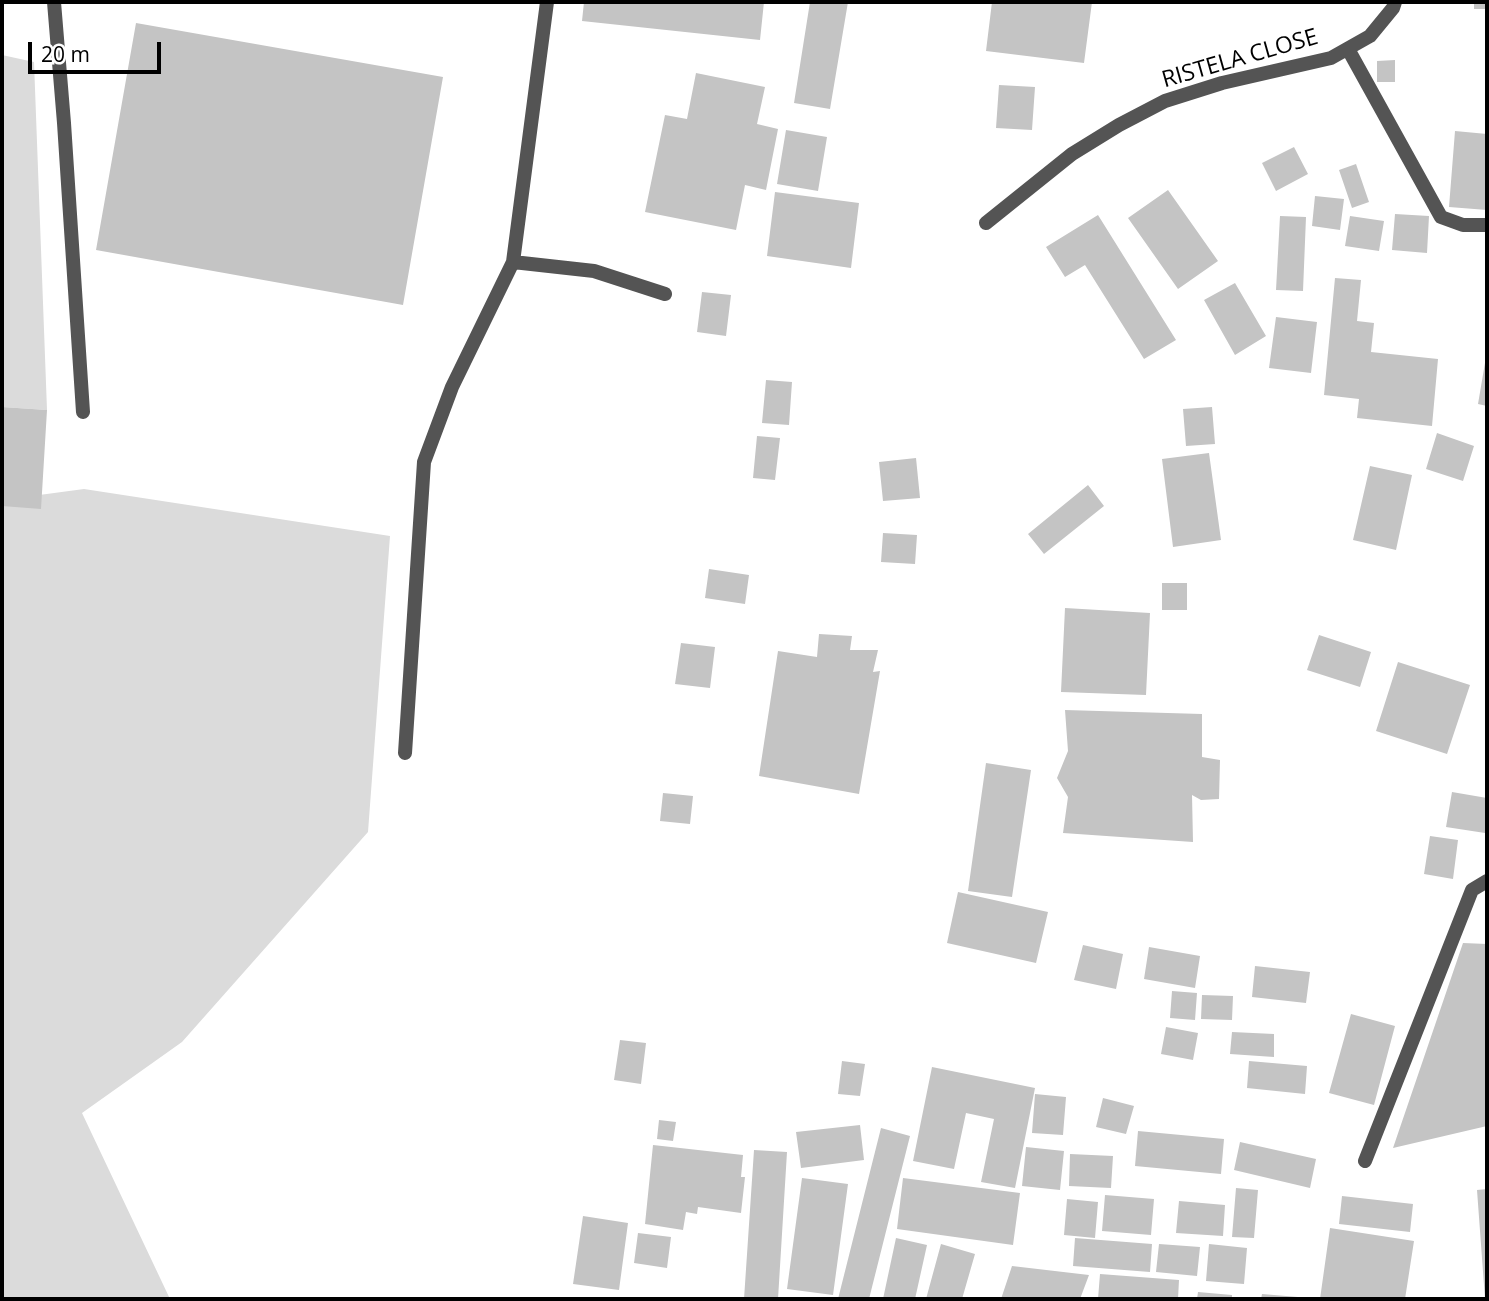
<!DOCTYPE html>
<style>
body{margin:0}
#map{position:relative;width:1489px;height:1301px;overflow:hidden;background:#fff;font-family:"Open Sans",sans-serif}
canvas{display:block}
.frame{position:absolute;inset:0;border:4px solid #000;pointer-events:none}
.scale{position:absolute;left:28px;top:42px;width:133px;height:32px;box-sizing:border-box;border:4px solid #000;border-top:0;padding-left:9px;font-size:21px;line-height:24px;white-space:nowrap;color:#000;-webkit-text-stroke:5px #fff;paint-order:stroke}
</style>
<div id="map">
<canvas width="1489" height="1301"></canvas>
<div class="frame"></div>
<div class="scale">20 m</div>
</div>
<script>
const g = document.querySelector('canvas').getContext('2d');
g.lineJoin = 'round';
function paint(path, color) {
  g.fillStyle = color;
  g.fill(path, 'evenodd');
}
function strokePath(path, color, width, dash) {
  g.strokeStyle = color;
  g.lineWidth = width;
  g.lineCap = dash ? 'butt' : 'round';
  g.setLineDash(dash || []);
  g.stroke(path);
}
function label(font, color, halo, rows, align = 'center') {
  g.font = font + ' "Open Sans",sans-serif';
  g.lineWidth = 6;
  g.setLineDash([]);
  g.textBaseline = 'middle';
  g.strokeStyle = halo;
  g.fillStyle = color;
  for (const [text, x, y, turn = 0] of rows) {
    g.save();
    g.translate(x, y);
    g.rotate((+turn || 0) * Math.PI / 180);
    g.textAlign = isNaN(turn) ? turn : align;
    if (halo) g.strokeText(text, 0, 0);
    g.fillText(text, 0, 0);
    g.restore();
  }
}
const green = new Path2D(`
 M2,55L34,62L47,410L2,407Z
 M84,489L390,536L368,832L182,1042L82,1113L170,1299H2V500Z`);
const building = new Path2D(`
 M584,2H764L760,40L582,21Z
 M810,2H848L830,109L794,103Z
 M992,2H1092L1084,63L986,51Z
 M1474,2H1487V9H1474Z
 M136,23L443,77L403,305L96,250Z
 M1395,60V82H1377V61Z
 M696,73L765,87L757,124L778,129L766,190L745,185L736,230L645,212L665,115L687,119Z
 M999,85L1035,87L1032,130L996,128Z
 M786,130L827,137L818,191L777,184Z
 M1455,131L1487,134V210L1449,207Z
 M1294,147L1308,174L1276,191L1262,163Z
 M1356,164L1369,202L1352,208L1339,170Z
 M1168,190L1218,261L1178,289L1128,218Z
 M775,192L859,203L851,268L767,256Z
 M1315,196L1344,199L1340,230L1312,226Z
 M1395,214L1429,216L1427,253L1392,250Z
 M1098,215L1176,340L1144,359L1085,265L1065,277L1046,247Z
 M1280,216L1306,217L1303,291L1276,290Z
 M1350,216L1384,221L1379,251L1345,246Z
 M1335,278L1361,280L1357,321L1374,323L1371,352L1438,359L1432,426L1357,418L1359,399L1324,395Z
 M1235,283L1266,336L1235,355L1204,300Z
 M702,292L731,295L726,336L697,332Z
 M1276,317L1317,322L1311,373L1269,368Z
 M1486,357H1487V406L1478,404Z
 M766,380L792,382L789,425L762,423Z
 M2,407L47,410L41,509L2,506Z
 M1212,407L1215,444L1186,446L1183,409Z
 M1437,433L1474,446L1463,481L1426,469Z
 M757,436L780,438L775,480L753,478Z
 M1209,453L1221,540L1173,547L1162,459Z
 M916,458L920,498L883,501L879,462Z
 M1370,466L1412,475L1396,550L1353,540Z
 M1088,485L1104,506L1044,554L1028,534Z
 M883,533L917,535L915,564L881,562Z
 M709,569L749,575L745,604L705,598Z
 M1162,583H1187V610H1162Z
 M1065,608L1150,613L1146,695L1061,692Z
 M819,634L852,636L850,650H878L873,672L880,671L859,794L759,776L778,651L817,657Z
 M1319,635L1371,652L1360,687L1307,670Z
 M681,643L715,647L710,688L675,684Z
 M1398,662L1470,685L1447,754L1376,731Z
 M1065,710L1202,714V757L1220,760L1219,799L1201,800L1192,795L1193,842L1063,833L1068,797L1057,778L1068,751Z
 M986,763L1031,770L1012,897L968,891Z
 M1452,792L1487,798V820L1485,833L1446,827Z
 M663,793L693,796L690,824L660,821Z
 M1430,836L1458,840L1453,879L1424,874Z
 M958,892L1048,912L1036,963L947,943Z
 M1463,943L1487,944V1126L1393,1148Z
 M1083,945L1123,954L1116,989L1074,980Z
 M1149,947L1200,956L1195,988L1144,979Z
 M1255,966L1310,972L1306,1003L1252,997Z
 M1172,991L1197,993L1195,1020L1170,1018Z
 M1202,995L1233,996L1232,1020L1201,1019Z
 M1351,1014L1395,1026L1374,1105L1329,1093Z
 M1166,1027L1198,1033L1193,1060L1161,1054Z
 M1232,1032L1274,1034V1057L1230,1054Z
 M620,1040L646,1043L641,1084L614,1080Z
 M842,1061L865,1064L860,1096L838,1094Z
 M1249,1061L1307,1066L1305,1094L1247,1088Z
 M932,1067L1035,1088L1015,1188L981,1182L994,1119L966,1113L954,1169L913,1161Z
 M1035,1094L1066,1097L1063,1135L1032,1133Z
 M1103,1098L1134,1106L1126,1134L1096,1127Z
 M659,1120L676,1122L673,1141L657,1139Z
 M860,1125L864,1160L801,1168L796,1132Z
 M881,1128L910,1136L869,1299H838Z
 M1138,1131L1224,1139L1221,1174L1135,1166Z
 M1240,1142L1316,1159L1310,1188L1234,1170Z
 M653,1145L743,1155L741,1177H745L741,1213L698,1207L697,1214L686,1212L683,1230L645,1224Z
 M1026,1147L1064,1151L1060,1190L1022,1186Z
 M754,1150L787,1152L778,1299H744Z
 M1070,1154L1113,1156L1111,1188L1069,1186Z
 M802,1178L848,1184L833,1295L787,1289Z
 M903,1178L1020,1193L1013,1245L897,1229Z
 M1236,1188L1258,1190L1254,1238L1232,1237Z
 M1487,1189V1299H1485L1477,1190Z
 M1105,1195L1154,1199L1151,1235L1102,1231Z
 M1342,1196L1413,1204L1410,1232L1339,1224Z
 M1067,1199L1098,1202L1095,1238L1064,1235Z
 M1179,1201L1225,1205L1223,1236L1176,1233Z
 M583,1216L628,1223L619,1290L573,1284Z
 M1330,1228L1414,1241L1405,1299H1320Z
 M638,1233L671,1237L667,1268L634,1263Z
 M896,1238L927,1245L915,1299H883Z
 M1075,1238L1152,1244L1150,1272L1073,1266Z
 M941,1244L975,1254L962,1299H926Z
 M1159,1244L1200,1247L1197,1276L1156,1272Z
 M1209,1244L1247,1248L1244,1284L1206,1281Z
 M1012,1266L1089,1275L1080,1299H1001Z
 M1100,1274L1179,1280L1178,1299H1098Z
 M1198,1292L1232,1295V1299H1197Z
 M1262,1294L1298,1297V1299H1261Z`);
const service = new Path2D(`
 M1365,1161L1472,890L1487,881`);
const minor = new Path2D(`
 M54,2L64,123L83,412
 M1348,49L1441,217L1463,225H1487
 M986,223L1072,154L1119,125L1165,101L1222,83L1331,58L1370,36L1393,8L1395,2
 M513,262L594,271L665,294
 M405,753L424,462L452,387L513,262L547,2`);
const streetNames = [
 ["RISTELA CLOSE",1240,59,-16]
];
paint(green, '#dbdbdb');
paint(building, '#c4c4c4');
strokePath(service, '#545454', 14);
strokePath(minor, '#545454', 14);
label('23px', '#000', '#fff', streetNames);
</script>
